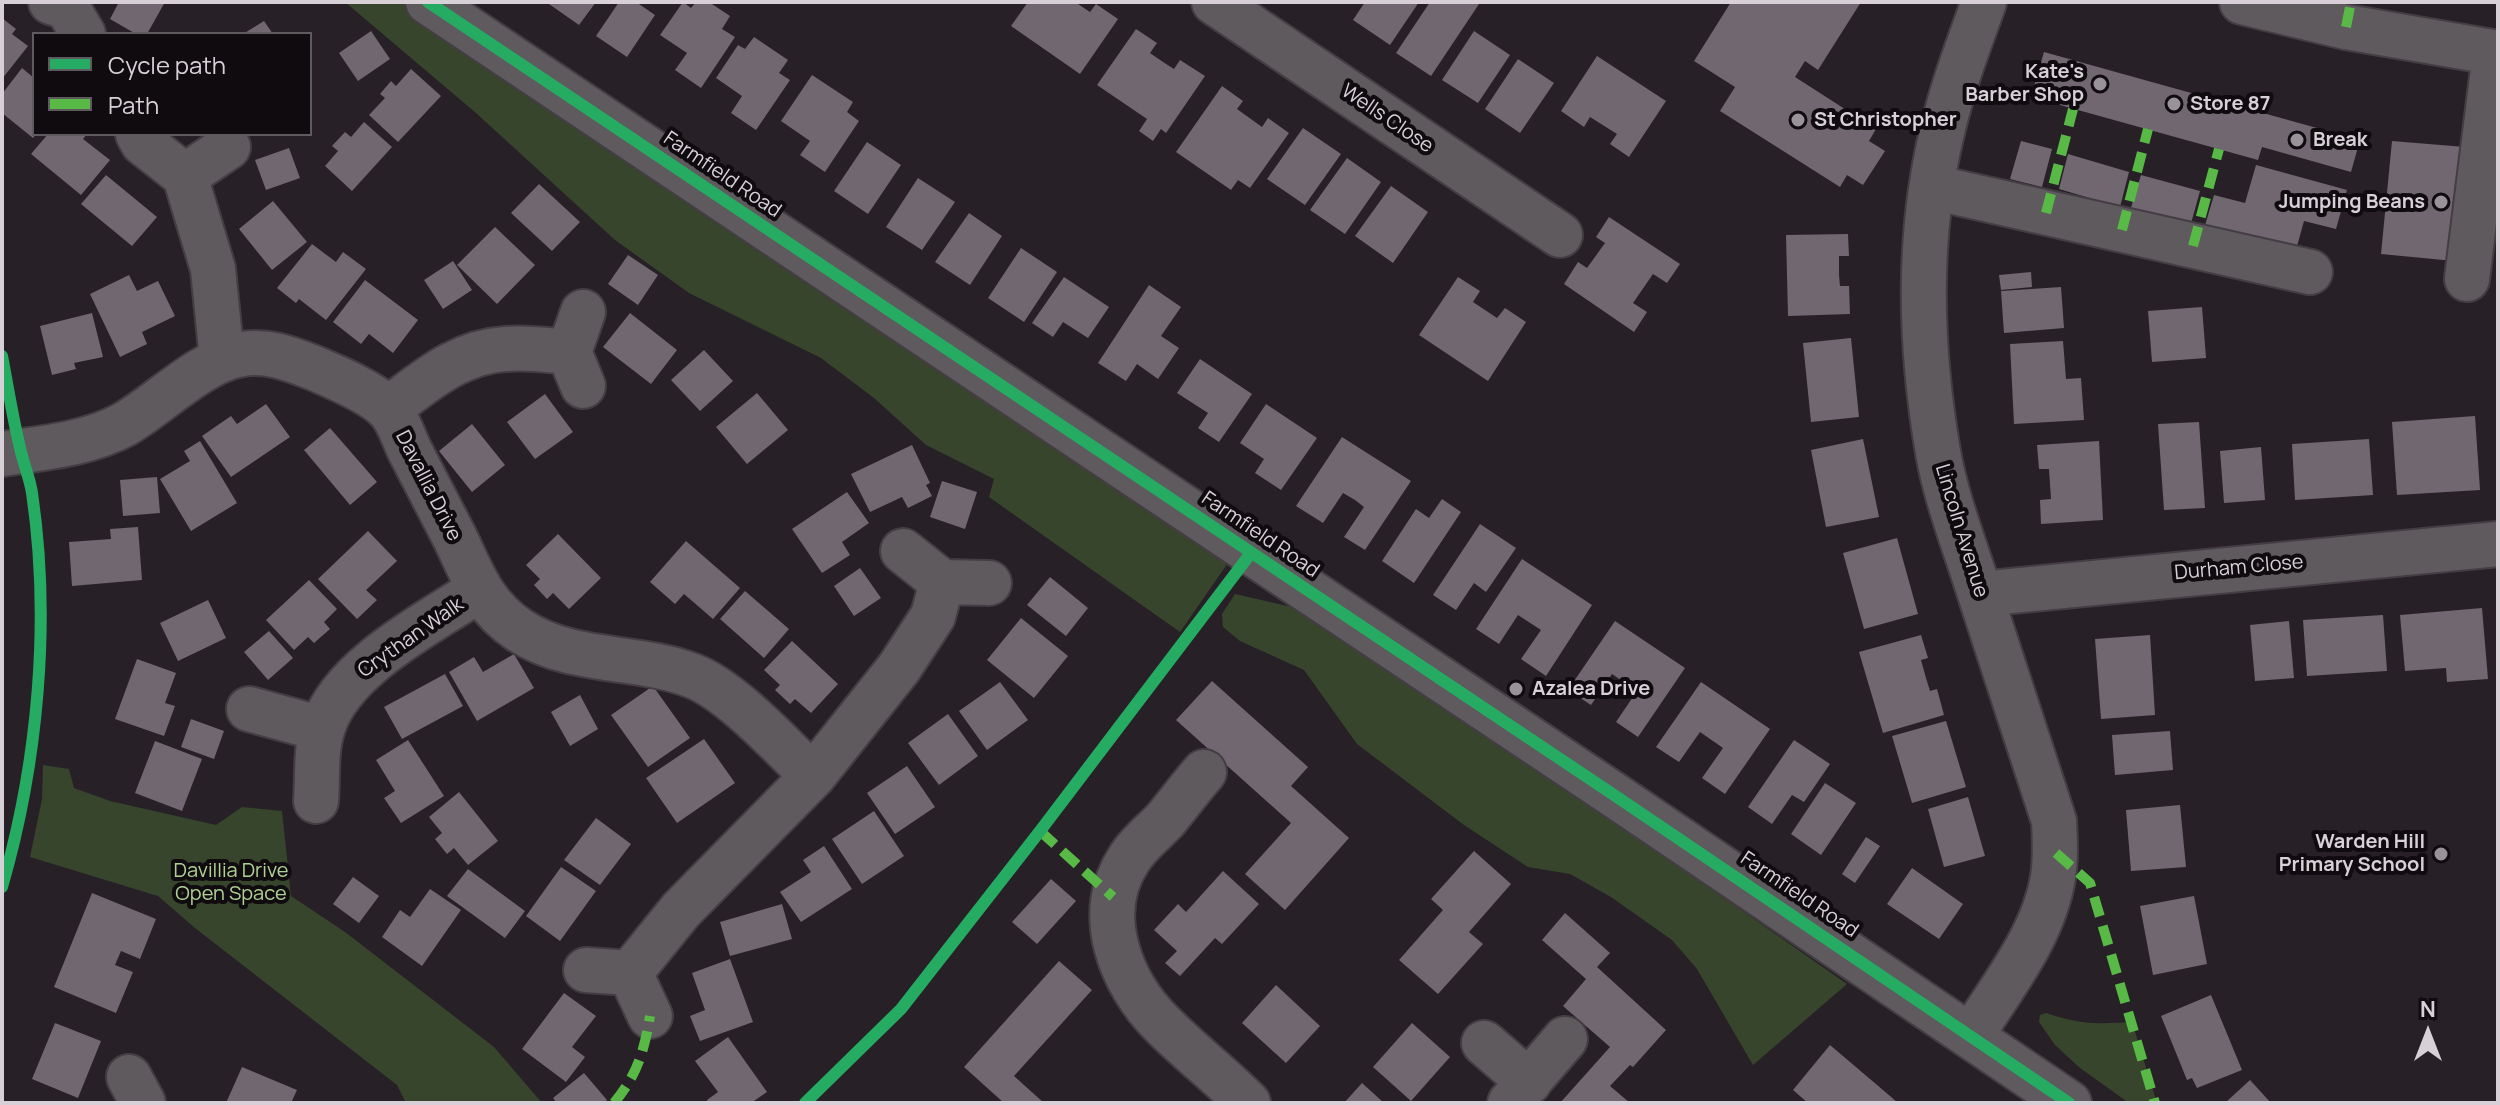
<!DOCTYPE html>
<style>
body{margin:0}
#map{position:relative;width:2500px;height:1105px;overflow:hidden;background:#272127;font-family:Manrope,sans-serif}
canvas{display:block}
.frame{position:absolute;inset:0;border:4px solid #d7d1d7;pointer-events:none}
.legend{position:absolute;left:32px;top:32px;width:280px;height:104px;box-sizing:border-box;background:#0f0b0f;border:2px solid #5f5a5f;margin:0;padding:10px 14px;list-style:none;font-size:24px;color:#d7d1d7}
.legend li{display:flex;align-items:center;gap:16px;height:40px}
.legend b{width:40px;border:2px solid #5f5a5f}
.north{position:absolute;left:2388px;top:993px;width:80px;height:80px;-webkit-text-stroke:6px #0f0b0f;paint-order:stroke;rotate:0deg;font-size:22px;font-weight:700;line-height:32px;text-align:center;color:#d7d1d7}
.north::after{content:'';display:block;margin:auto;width:28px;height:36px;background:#d7d1d7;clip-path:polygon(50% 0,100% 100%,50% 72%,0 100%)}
</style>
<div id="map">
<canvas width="2500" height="1105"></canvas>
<div class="frame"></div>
<ul class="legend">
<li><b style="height:10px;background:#26ab63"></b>Cycle path</li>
<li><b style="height:10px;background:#58b947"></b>Path</li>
</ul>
<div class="north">N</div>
</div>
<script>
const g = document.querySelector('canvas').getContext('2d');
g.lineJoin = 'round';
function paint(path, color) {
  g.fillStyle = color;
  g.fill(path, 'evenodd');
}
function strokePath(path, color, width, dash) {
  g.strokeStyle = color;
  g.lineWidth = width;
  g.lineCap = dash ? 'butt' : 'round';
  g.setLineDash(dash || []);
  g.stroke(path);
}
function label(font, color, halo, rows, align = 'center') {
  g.font = font + ' Manrope,sans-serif';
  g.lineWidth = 8;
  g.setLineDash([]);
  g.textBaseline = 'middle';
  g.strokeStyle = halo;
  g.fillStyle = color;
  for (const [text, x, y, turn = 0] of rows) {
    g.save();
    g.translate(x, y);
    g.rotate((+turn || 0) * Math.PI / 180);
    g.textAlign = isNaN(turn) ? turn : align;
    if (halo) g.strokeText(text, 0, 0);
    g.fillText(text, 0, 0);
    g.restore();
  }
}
const green = new Path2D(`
 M345,2H414L1232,557L1180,632L989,497L994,479L926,445L874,398L821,358L689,293L615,240L476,113Z
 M1235,594L1296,608L1448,705L1847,984L1753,1065L1697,969L1672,940L1611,897L1570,874L1528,867L1464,825L1357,744L1304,670L1240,641L1223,627L1222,614Z
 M43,765L69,769L74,788L110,801L216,825L242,807L282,811L291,896L345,932L494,1047L542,1103H406L397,1085L195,928L158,896L30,857L42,799Z
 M2046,1013C2083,1025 2095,1024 2132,1022L2156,1100L2154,1103H2129L2080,1068L2055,1045L2039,1022L2040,1015Z`);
const building = new Path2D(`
 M119,2H165L147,34H136L110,19Z
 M551,2H596L579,25L549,4Z
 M619,2H636L655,15L627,57L596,36Z
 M683,2L691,8L696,2H709L730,16L722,29L735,37L701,88L675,70L687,53L660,35Z
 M1028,2H1075L1090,12L1096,4L1118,19L1080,74L1011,26Z
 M1365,2H1419L1390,45L1353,20Z
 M1430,2H1475L1479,4L1431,76L1396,53Z
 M1731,2H1861L1818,70L1805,61L1795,77L1876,129L1869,141L1885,151L1863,185L1847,175L1840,187L1720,111L1735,87L1694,61Z
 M2,18L16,29L12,34L28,46L2,79Z
 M264,21L273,34H243Z
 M1136,29L1157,43L1150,53L1163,62L1174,69L1180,60L1205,76L1166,133L1161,129L1153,141L1139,131L1147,119L1097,85Z
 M371,31L390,59L358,81L339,53Z
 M1474,31L1510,55L1478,103L1442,80Z
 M754,37L788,60L779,73L790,80L756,130L731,113L742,96L716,78L738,45L745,49Z
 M2044,52L2360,140L2351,172L2262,147L2258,160L2031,97Z
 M1597,56L1666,101L1629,157L1610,144L1617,134L1590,117L1584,127L1561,111Z
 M1518,59L1554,83L1520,133L1485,109Z
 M22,68L34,78L36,134L33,138L2,113V94Z
 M411,69L441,96L398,142L369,115L385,98L380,94L391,81L396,86Z
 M812,75L853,102L847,112L859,121L825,172L800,155L810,141L781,121Z
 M1222,86L1243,101L1237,109L1262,127L1268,118L1289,133L1250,188L1238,180L1231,190L1176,152Z
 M364,122L392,147L352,191L325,166L338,151L332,146L345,132L351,137Z
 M1303,128L1341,154L1305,205L1267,179Z
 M48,134H87L83,139L110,160L81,195L31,154Z
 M2021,141L2052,149L2042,187L2010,179Z
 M2392,141L2465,147L2454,261L2381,254Z
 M867,142L901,165L868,214L834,191Z
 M289,148L300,178L266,190L255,160Z
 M2068,154L2129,172L2120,207L2059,189Z
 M1347,158L1381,182L1345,234L1310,210Z
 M2256,165L2347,190L2336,229L2304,221L2294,257L2203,232L2214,195L2245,203Z
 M106,175L157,217L132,246L81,204Z
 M2141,175L2200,191L2190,227L2130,211Z
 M918,178L955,202L922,250L886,227Z
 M539,184L580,222L552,251L511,213Z
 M1391,186L1428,212L1393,263L1355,236Z
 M273,201L307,242L272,270L239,229Z
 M969,213L1002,236L970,285L935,262Z
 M1609,217L1680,264L1667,283L1653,274L1633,303L1647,312L1634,332L1564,284L1578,262L1587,268L1605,243L1596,237Z
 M495,227L535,265L497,304L457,265Z
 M1848,234L1849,256H1839V275L1840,286H1849L1850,314L1788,316L1786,235Z
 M312,244L336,262L343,252L366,269L326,320L299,299L296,303L277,288Z
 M1021,248L1057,272L1024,322L988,298Z
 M628,255L658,275L638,305L608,284Z
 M453,261L472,290L443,309L424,280Z
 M2031,272L2032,287L2001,290L1999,275Z
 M129,275L137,291L158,281L175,316L142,332L147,344L120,357L90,294Z
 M1064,277L1109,307L1088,338L1063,322L1053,337L1032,323Z
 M1458,277L1480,291L1473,302L1497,318L1505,308L1526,322L1488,381L1419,335Z
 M365,280L418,320L393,353L369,334L361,344L333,322Z
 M1149,285L1181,307L1161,336L1179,348L1158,379L1137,364L1126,381L1098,363Z
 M2061,287L2064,328L2004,333L2001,291Z
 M2202,307L2206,358L2152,362L2148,311Z
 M92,313L103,357L74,363L76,369L52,375L40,326Z
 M630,313L677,350L651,384L603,347Z
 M1851,338L1859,417L1811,422L1803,343Z
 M2063,341L2066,379L2081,378L2084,420L2014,424L2010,344Z
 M704,350L733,381L700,411L671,380Z
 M1200,359L1252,394L1219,442L1198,428L1208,413L1177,393Z
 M757,393L788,430L747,464L716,427Z
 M545,394L573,432L535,459L507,422Z
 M266,404L290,437L231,477L202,436L231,416L237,424Z
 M1266,404L1317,438L1281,490L1255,473L1264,459L1240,443Z
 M2475,416L2480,490L2397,495L2392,422Z
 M2199,422L2205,508L2164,510L2158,424Z
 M472,424L505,465L472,492L439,451Z
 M330,428L377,482L350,505L304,450Z
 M1342,437L1411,481L1365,550L1344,537L1364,507L1355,500L1343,493L1323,523L1296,506Z
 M1863,439L1879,517L1826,527L1811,450Z
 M2369,439L2373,495L2295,500L2292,444Z
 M200,441L237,503L191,531L160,479L190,461L184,451Z
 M2099,441L2103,520L2041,524L2040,500L2051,499L2049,469H2039L2037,445Z
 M912,445L930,483L926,485L932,496L908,508L902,497L870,512L851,474Z
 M2261,447L2265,500L2224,503L2220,451Z
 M157,477L160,513L123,516L120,480Z
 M942,481L977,492L965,529L930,517Z
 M847,492L869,523L842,542L850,555L822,573L792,529Z
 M1442,499L1461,512L1414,583L1382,561L1416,509L1429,518Z
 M1480,524L1516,548L1486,592L1474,583L1456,610L1433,595Z
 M138,527L142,580L72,586L69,542L111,539L110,529Z
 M368,531L397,561L366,590L377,600L357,619L318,579Z
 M558,534L601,578L569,609L553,593L547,599L534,585L540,579L526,565Z
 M1897,538L1918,614L1864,629L1843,553Z
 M686,541L740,588L713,619L684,594L675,604L650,582Z
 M1522,559L1592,605L1546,676L1521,659L1541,630L1518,615L1499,644L1476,629Z
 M860,568L881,598L854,616L834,586Z
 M1050,577L1088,608L1066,636L1027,605Z
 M309,580L337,609L324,622L330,629L314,643L308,637L294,650L266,620Z
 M745,591L789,629L764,658L720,619Z
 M208,600L226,638L178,661L160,623Z
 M2482,608L2488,679L2447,682L2446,668L2405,671L2400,615Z
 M2383,615L2387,671L2307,676L2303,620Z
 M1021,618L1068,656L1034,698L987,660Z
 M1615,621L1685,668L1638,737L1616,722L1637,691L1612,674L1591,705L1568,690Z
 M2289,621L2294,678L2255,681L2250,625Z
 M269,631L293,658L268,680L244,652Z
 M1921,635L1928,658L1921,660L1926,678L1930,691L1937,689L1944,715L1883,733L1859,652Z
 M2150,635L2155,715L2101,719L2095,639Z
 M792,641L838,684L811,713L795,699L790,704L775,690L780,685L764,670Z
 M514,654L534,688L477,721L449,672L474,657L483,672Z
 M137,659L176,673L165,703L175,706L164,736L115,719Z
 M445,674L463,706L402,739L384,707Z
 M1212,681L1308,767L1291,786L1349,838L1285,910L1245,874L1291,823L1176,720Z
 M1000,682L1028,720L987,750L959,711Z
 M1701,682L1770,729L1725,794L1702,778L1723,748L1700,732L1679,762L1656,747Z
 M653,686L690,738L648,767L611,715Z
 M580,695L598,729L570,746L551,712Z
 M948,714L978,756L939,785L908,743Z
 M191,719L224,731L214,759L181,747Z
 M1946,721L1966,787L1912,803L1892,736Z
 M2170,731L2173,770L2115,775L2112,735Z
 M704,739L735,783L677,823L646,778Z
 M408,740L444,796L401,823L384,798L395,791L376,760Z
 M1794,740L1830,764L1804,802L1792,795L1772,824L1748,807Z
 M155,741L202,759L182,811L135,793Z
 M907,766L935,807L895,834L867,793Z
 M1825,783L1856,803L1821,855L1791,834Z
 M459,792L498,841L468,865L454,848L447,854L435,839L442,833L429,817Z
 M1968,797L1985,856L1944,867L1928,809Z
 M2180,805L2186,867L2131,871L2126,810Z
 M874,811L904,856L862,884L832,839Z
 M596,818L631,844L600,885L564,860Z
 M1866,837L1880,846L1855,883L1842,874Z
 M824,846L852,889L801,922L780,892L811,872L803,860Z
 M1474,851L1511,884L1469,932L1483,944L1438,994L1399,960L1443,910L1431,899Z
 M561,867L596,891L560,941L526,916Z
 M1912,868L1963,904L1939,939L1887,904Z
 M468,869L525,911L505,938L447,896Z
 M1223,871L1259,904L1222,944L1215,938L1180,976L1165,963L1177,951L1154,930L1178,904L1186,912Z
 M353,877L379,896L359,923L333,904Z
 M1051,879L1076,901L1037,944L1012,922Z
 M430,889L461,910L422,966L382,937L400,910L410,917Z
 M92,893L156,919L140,959L121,951L115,965L133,972L116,1013L54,987Z
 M2194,896L2207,964L2153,975L2140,906Z
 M782,904L792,939L730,956L720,922Z
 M1565,913L1610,953L1597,967L1666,1030L1633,1067L1630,1065L1610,1086L1630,1103H1560L1610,1047L1563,1006L1586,979L1542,940Z
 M730,959L753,1022L700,1041L690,1016L705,1010L692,973Z
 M1059,961L1092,990L1014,1076L1044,1103H1004L964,1067Z
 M1276,985L1320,1026L1286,1063L1242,1023Z
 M564,993L596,1016L572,1047L585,1057L566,1082L522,1049Z
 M2211,995L2242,1070L2197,1088L2192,1078L2187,1080L2161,1016Z
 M55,1023L101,1041L78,1098L32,1079Z
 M1412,1023L1450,1057L1411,1101L1373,1067Z
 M728,1037L767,1092L751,1103H708L707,1100L718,1092L695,1061Z
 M1830,1045L1890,1096L1898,1103H1808L1793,1090Z
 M242,1067L297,1090L291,1103H226Z
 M584,1073L607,1100L603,1103H557L553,1098Z
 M2250,1080L2271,1103H2225Z
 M1362,1083L1384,1103H1344Z`);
const minor = new Path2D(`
 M51,2L67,7L83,34
 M428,2L1617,797L2069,1103
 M1214,2L1560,235
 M2242,2L2346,27L2498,53
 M138,134L143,143L185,176L213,269L222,359
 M185,176L228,147
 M1932,187L2310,272
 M2467,279L2495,53
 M583,312L569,352L583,386
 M388,409C425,382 457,352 505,349C526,347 548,350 569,352
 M2,454C42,448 89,444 125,424C159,404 201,362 238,355C265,349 289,358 314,368C335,377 372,392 388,409C398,419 404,439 410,451C425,480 440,509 455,538C473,575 482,605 519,630C572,665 637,654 693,676C732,691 782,747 813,776
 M903,551L942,582L989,583
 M1980,594L2498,544
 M249,709L322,729
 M1204,772C1191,787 1179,803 1166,819C1154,832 1138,844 1129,859C1093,913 1120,983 1163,1025C1190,1052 1221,1076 1248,1103
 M316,801C318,777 315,751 323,727C341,668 428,623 479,590
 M586,970L630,973L650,1016
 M630,973L681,910L813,776L899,668L933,616L942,582
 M1971,1036C2002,987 2044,935 2053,877C2056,858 2055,840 2054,821C2029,745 2004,668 1979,591C1965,546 1946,499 1938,452C1920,347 1917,233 1943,128C1953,85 1969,44 1984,2
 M1484,1043L1529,1082
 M129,1077L143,1103
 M1510,1103L1565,1039`);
const quiet = new Path2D(`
 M2346,27L2351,2
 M2046,213L2073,109
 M2122,230L2148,129
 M2193,246L2219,149
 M1040,831L1113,897
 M2056,853L2090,883L2155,1103
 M614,1103C637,1075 644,1052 650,1016`);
const cycleway = new Path2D(`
 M428,2L1617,797L2069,1103
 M2,356C8,387 13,420 21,452C24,465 30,479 32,493C51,621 38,763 2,887
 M805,1103L901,1009L1040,831L1251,553`);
const markers = [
 [2100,84,8,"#999399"],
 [2174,104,8,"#999399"],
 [1798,120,8,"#999399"],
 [2297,140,8,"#999399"],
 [2441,202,8,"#999399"],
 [1516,689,8,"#999399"],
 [2441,854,8,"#999399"]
];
const poiNames = [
 ["Kate's",2084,72,"right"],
 ["Barber Shop",2084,95,"right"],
 ["Store 87",2190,104],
 ["St Christopher",1814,120],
 ["Break",2313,140],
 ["Jumping Beans",2425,202,"right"],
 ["Azalea Drive",1532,689],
 ["Warden Hill",2425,842,"right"],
 ["Primary School",2425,865,"right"]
];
const streetNames = [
 ["Wells Close",1387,119,34],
 ["Farmfield Road",722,175,34],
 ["Davallia Drive",428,486,63],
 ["Lincoln Avenue",1961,531,73],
 ["Farmfield Road",1260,535,34],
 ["Durham Close",2239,568,-5],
 ["Crythan Walk",411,638,-35],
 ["Farmfield Road",1799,895,34]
];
const parkNames = [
 ["Davillia Drive",231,871],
 ["Open Space",231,894]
];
paint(green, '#37452c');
paint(building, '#706770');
strokePath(minor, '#443e44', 48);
strokePath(minor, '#5e5a5e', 44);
strokePath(quiet, '#58b947', 10, [20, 10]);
strokePath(cycleway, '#26ab63', 12);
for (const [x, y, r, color] of markers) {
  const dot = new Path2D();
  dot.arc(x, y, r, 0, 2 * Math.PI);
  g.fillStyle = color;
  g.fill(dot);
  strokePath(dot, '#0f0b0f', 3);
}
label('bold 20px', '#d7d1d7', '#0f0b0f', poiNames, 'left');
label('20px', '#d7d1d7', '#0f0b0f', streetNames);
label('20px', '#afd193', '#0f0b0f', parkNames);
</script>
